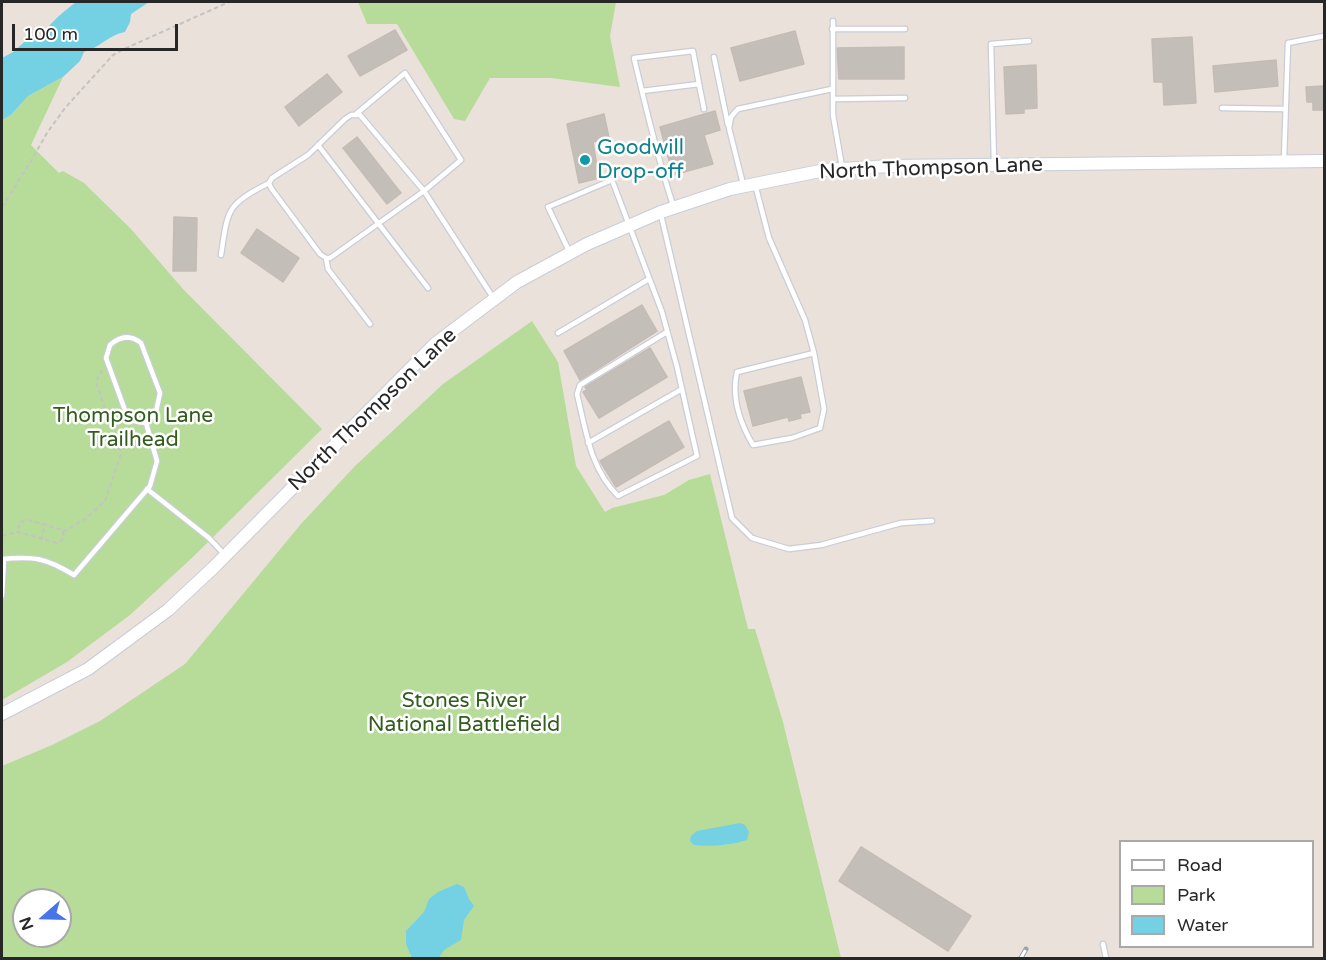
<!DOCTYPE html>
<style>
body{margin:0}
#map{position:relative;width:1326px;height:960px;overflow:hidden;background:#e9e1da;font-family:"Varela Round",sans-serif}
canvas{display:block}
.frame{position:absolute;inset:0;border:3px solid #272727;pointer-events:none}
.legend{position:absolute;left:1119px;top:840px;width:195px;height:108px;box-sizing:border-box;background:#fff;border:2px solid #a9a9a9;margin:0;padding:8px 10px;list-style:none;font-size:18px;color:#272727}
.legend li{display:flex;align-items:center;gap:12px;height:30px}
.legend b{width:30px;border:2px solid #a9a9a9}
.north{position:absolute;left:12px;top:888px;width:60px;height:60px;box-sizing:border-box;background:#fff;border:2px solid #a9a9a9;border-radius:50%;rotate:250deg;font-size:16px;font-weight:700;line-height:24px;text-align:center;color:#272727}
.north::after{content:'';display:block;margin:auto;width:21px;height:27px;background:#4574eb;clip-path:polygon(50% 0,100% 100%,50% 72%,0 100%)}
.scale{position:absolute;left:12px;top:24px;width:166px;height:27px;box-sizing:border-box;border:3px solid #272727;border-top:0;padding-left:8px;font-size:18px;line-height:21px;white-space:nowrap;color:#272727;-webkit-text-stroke:4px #fff;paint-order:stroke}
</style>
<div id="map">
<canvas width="1326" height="960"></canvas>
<div class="frame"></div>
<ul class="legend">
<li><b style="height:8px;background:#fff"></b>Road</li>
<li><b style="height:16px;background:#b7dc9a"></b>Park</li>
<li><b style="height:16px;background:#74d1e4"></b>Water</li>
</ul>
<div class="north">N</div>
<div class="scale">100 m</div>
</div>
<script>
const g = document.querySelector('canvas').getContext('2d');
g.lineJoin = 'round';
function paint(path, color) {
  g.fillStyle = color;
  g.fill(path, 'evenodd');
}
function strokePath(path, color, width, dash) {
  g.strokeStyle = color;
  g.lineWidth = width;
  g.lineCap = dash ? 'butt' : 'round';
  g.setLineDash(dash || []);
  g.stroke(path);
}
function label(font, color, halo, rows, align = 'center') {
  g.font = font + ' "Varela Round",sans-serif';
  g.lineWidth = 5;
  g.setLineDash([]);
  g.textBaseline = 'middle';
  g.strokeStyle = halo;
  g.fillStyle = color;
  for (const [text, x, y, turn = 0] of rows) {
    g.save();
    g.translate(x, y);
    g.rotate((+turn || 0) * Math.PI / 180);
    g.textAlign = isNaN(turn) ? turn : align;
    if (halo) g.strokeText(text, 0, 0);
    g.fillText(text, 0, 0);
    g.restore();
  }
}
const green = new Path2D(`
 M358,2H616L610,36L620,87L551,78H490L465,121L454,119L397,24H367Z
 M63,77L31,145L59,173L63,171L84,183L131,229L183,289L322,429L194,556L130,615L67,662L2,700V120L11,115L28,96Z
 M532,321L558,362L576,466L605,512L612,508L664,495L689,480L710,474L748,629H755L783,722L841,958H2V766L52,745L100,721L185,664L301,524L355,466L443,384ZM24,900H60V936H24Z`);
const water = new Path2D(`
 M76,2H149L131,14L130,22L125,32C110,34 99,48 84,52L80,61L63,77L28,96L11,115L2,120V58L13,52L30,37H43C45,26 67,9 76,2Z
 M740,823L745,825L749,832L747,840C733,845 708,847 694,845L690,841L691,836L697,831Z
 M457,884L464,887L469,899L474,906L464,920L461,940L444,950L439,958H412L406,944V931L424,912L429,899L438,892Z`);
const building = new Path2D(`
 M395,30L407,50L360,76L348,56Z
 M795,31L804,64L740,81L731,48Z
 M1192,37L1196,103L1164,105L1163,82H1154L1152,39Z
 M904,47V79H839L837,48Z
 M1276,60L1278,86L1215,92L1213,66Z
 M1036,65L1037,108L1024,109V113L1006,114L1004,67Z
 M327,74L342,92L299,126L285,107Z
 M1324,86V110H1313V102H1307L1306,87Z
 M715,111L720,130L704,135L713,164L673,175L660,127Z
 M604,114L609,138L593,142L599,178L579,183L567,124Z
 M357,137L401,193L387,204L343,148Z
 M174,217L197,218L196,271H173Z
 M257,229L299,258L283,282L241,253Z
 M642,305L657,331L580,380L564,351Z
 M650,348L667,377L599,418L583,392L587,390L585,387Z
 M801,377L810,412L800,414L801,418L789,421L788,417L753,426L744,391Z
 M669,421L684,447L616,487L600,461Z
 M861,847L971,916L948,951L839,881Z`);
const path = new Path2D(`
 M2,207L31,161L47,133L65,108L113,55L124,49L229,2
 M113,428L123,422
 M63,532L85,519L105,501L121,454L96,382L102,370
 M2,536L17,532L57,543L62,540L64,536L62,530L29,520L20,522L17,532
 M41,540L45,525`);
const lane = new Path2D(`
 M833,21V115L842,167
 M832,29H905
 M714,57L728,125
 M699,84L704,109
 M642,91L699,84L693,51L634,58C646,108 657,157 673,205
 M833,99L905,98
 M1222,108L1285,109
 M356,114L405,73L461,160L424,191L330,258H326L320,254L271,188L269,183L272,178L308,155L345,119L351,115H360L424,191L494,299
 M318,145L428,288
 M1284,159L1288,43L1324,36
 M994,163L991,44L1029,41
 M743,184L729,128L731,117L738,109L832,89
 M755,184L769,238L805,320L814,353L824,409L820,428L792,438L753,445C740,423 731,398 737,372L814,353
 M661,215L732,518L752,538L789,549L821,545L901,523L932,521
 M570,253L548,207L612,180L662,312L677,367L697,456L618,496C590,468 586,431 577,394L580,385L667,332
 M221,255C228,209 226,205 269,183
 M326,258L328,269L370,324
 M558,333L649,279
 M588,443L682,389
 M147,489L209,538L224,554
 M2,559C34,556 46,558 74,575L150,486L157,461L146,423L156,412L160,393L141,343C130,334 120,336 110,345L106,358L126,413L134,421L146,423
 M2,596L4,559
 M1103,944L1106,958`);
const secondary = new Path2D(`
 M2,714L88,669L168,610L213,568L436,343L517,282L587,244L661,212L730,189L825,170L890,166L1324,161`);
const rail = new Path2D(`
 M1021,958L1026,949`);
const markers = [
 [585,160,6,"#0f9aa8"]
];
const cultureNames = [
 ["Goodwill",597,148],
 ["Drop-off",597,172]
];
const streetNames = [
 ["North Thompson Lane",931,169,-2],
 ["North Thompson Lane",373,410,-44]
];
const parkNames = [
 ["Thompson Lane",133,416],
 ["Trailhead",133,440],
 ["Stones River",464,701],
 ["National Battlefield",464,725]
];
paint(green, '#b7dc9a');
paint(water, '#74d1e4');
paint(building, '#c4beb9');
strokePath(building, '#c4bcb4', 1.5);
strokePath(lane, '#c8cdd8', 7);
strokePath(secondary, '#c8cdd8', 14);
strokePath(path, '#c3c3c3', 2, [4.5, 3]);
strokePath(lane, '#fff', 4.5);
strokePath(secondary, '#fff', 12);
strokePath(rail, '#9da2b0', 5);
strokePath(rail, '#fff', 3, [9]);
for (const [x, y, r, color] of markers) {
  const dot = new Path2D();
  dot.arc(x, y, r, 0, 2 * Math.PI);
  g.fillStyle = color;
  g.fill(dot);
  strokePath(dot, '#fff', 2);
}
label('21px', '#0d838f', '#fff', cultureNames, 'left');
label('21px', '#272727', '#fff', streetNames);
label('21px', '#325d1e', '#fff', parkNames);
</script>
